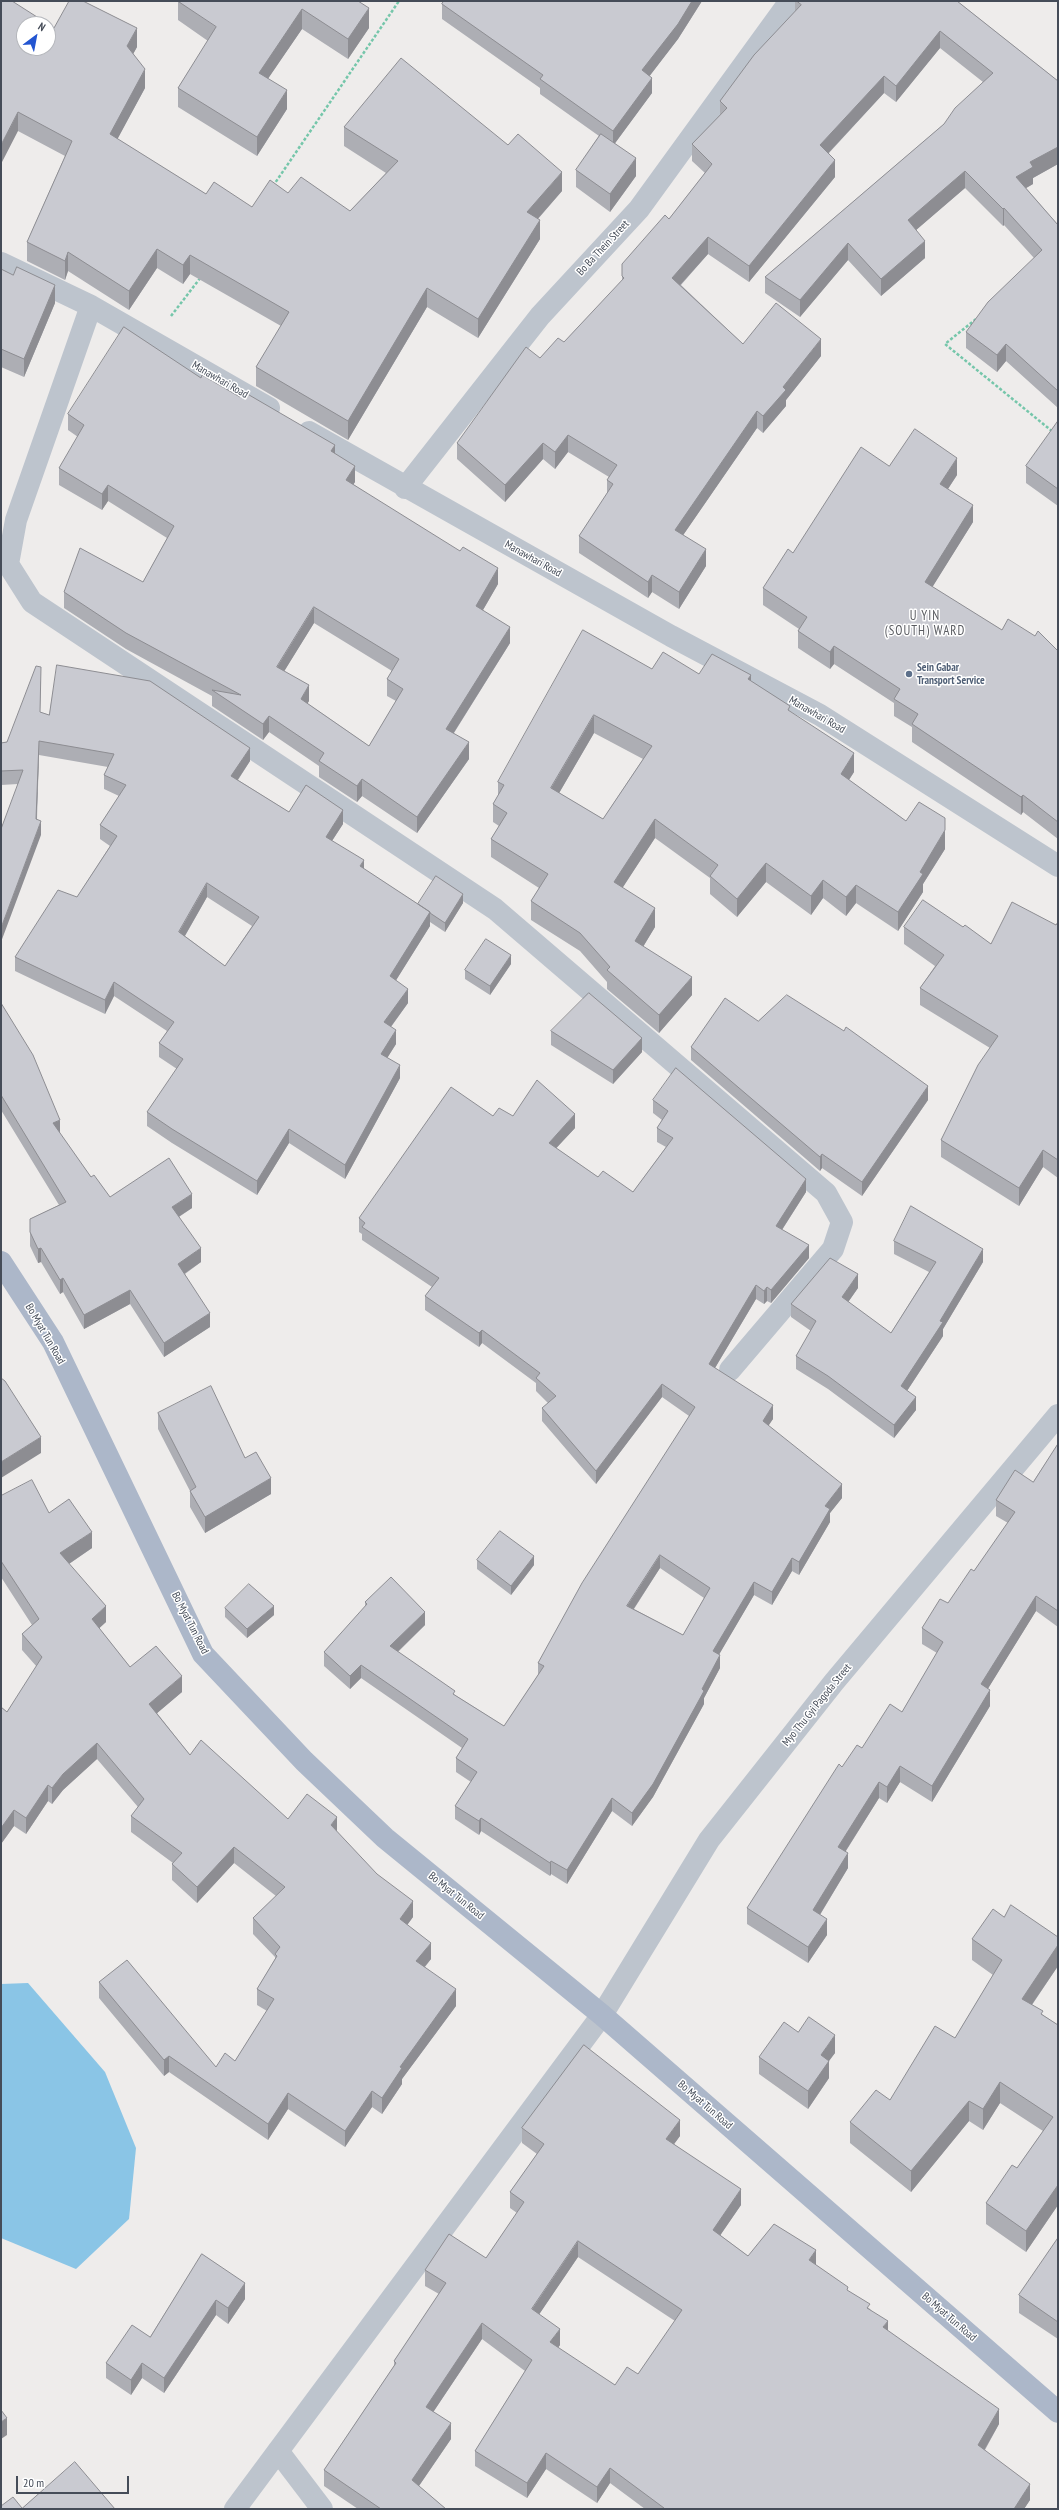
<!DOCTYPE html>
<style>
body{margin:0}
#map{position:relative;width:1059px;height:2510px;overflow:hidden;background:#eeeceb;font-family:"PT Sans Narrow",sans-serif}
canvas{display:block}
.frame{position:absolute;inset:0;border:2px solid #454c58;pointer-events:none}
.north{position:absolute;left:16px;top:16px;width:40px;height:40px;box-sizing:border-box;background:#fff;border:1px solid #b5b7bc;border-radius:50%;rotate:32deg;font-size:11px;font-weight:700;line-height:16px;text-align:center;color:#454c58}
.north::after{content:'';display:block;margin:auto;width:14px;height:18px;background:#2355d1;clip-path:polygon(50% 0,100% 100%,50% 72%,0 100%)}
.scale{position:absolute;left:16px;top:2476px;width:113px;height:18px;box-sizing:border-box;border:2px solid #454c58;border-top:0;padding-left:5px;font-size:12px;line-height:14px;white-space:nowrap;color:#454c58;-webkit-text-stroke:3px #fff;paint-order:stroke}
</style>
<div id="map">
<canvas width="1059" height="2510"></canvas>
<div class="frame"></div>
<div class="north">N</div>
<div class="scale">20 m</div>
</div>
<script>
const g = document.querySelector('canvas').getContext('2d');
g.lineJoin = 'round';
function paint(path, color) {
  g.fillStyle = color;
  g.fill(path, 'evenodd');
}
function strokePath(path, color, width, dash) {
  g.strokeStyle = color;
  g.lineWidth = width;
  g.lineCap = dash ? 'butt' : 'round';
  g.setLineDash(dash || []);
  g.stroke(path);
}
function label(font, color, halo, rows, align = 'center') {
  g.font = font + ' "PT Sans Narrow",sans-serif';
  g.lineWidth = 3;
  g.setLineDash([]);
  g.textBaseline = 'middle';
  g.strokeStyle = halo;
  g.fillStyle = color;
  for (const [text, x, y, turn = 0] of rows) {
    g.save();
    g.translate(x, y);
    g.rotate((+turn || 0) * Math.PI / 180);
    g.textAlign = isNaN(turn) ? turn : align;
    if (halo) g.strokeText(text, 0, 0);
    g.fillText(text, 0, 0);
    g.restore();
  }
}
const water = new Path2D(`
 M28,1983L105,2072L136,2148L129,2219L76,2269L1,2238V1984Z`);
const path = new Path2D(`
 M273,186L399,1
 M171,316L201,277
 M976,319L945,344L1058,436`);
const minor = new Path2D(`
 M1,263L91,306L269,408
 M91,306L16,520L8,564L32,602L495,909L826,1193L842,1222L833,1249L730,1370
 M309,432L671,636L820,715L1058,866
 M405,488L540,316L639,209L790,1
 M278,2451L322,2509
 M235,2509L602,2015L709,1840L834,1682L1058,1415`);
const major = new Path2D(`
 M1,1262L53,1342L203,1654L304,1761L385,1838L602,2015L1058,2412`);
const wall = new Path2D(`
 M178,1H358L369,28L348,59L302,29L268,78L287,109L257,156L178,107V88L208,41L178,20Z
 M444,1H702L678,39L649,76L652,93L615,143L636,176L610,212L576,187V170L599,136L540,94V88L442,19V4Z
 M795,1H957L1058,81V164L1033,178V184L1026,188L1058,225V408L1006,361L997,372L966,348V332L1034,258L1004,225L1003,226L965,188L916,230L925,258L881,296L848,260L800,317L765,293V277L944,124L983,82L940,48L896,102L884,93L829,153L835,177L749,282L708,254L681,285L743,344L821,356L786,400V406L763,433L757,428L683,535L706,566L679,609L652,592L648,598L579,553V536L607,494V480L609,477L568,452L555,469L543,459L505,502L457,459V443L540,358L564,342L622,281V264L669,219L705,173L692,161V144L720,115V101L795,12Z
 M1,3L54,28L137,47L133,54L145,88L117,139L206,194L252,207L288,193L350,211L386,173L344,146V127L562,191L538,219L540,239L478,338L427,307L348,440L256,386V367L281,326L190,274L183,284L157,268L129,310L68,271L65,280L27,261V242L65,156L18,131Z
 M1,269L55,303L24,377L1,367Z
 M201,378L335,453L355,482L353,484L498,584L483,610L510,643L454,733L469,759L417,833L362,796L357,802L319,777V766L269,732L263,740L212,706V696L126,649L64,608V592L143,582L167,538L108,501L102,510L59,485V468L78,437L68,430V414ZM314,623L392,671L387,679V696L396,701L369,746L307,703L309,701L284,671Z
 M1058,421V506L1026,483V466Z
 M889,466L957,475L948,489L973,522L932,587L1002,630L1058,651V839L1023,812L1021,815L912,742V727L894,716V703L834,664L830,669L798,648V631L799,629L763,605V588L793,553Z
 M652,669L699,674L751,681L790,712L854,772L849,780L945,849L923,884V892L898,931L856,903L846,916L823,898L811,915L766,882L737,917L710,894V878L655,838L622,888L655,927L643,947L692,995L659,1033L607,989V982L580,951L531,920V901L539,888L491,857V839L499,826L493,822V804L498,796V782ZM594,733L643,759L603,819L559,793Z
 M41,680L40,712L49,715L250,761L238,780L289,812L343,824L332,841L364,869L418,904L463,903L445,932L430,922V926L396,980L408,1003L391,1027L396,1044L387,1058L400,1078L345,1179L289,1143L257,1195L172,1143L147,1126V1112L177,1069L159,1057V1043L167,1031L114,996L105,1014L15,971V957L77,897L110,846L100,839V825L119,796L104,789V775L108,767L39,755L37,819L41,835L18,784L1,785V743L7,742ZM207,897L252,926L225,966L185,936Z
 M1058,922V1178L1043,1167L1019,1206L941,1157V1140L990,1048L920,1005V988L935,966L904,944V927H963L991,944L1056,925Z
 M511,964L490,995L465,979V970Z
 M1,1003L60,1134L91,1177L110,1197L192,1208L179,1217L201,1262L185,1274L210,1327L164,1357L130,1304L84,1329L63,1292L60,1294L41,1262L38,1263L30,1246V1219L59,1205L1,1110Z
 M758,1021L928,1100L862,1196L822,1168L820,1171L691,1060V1047Z
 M551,1031L642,1052L613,1084L551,1045Z
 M653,1100L806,1192L782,1230L809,1258L771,1303L767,1301L764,1304L756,1299L715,1368L773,1419L768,1425L842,1498L830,1513V1522L799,1575L792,1571L772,1605L754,1595L719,1654L720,1668L704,1698V1704L653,1797L632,1826L612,1811L567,1884L551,1874L550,1876L481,1831L479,1835L455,1819V1806L471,1782L456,1772V1758L462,1748L361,1678L350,1689L324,1666V1652L365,1607V1602L425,1625L398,1652L455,1695L504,1726L538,1675V1663L689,1416L662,1397L596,1484L542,1421V1408L548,1403L536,1391V1383L482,1343L479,1347L425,1310V1296L432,1287L362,1240V1234L359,1232V1218L493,1116H513L575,1128L556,1148L598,1177L633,1192L666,1147L657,1142V1128L662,1120L653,1113ZM660,1568L704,1598L683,1635L634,1609Z
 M894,1241L983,1262L943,1329V1336L907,1391L916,1410L894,1438L828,1389L796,1369V1356L811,1331L791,1317V1304L858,1288L848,1302L891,1333L929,1272L894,1254Z
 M158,1413L245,1458L271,1494L205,1533L190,1507V1491L158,1429Z
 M1058,1444V1627L1036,1611L988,1688L990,1706L932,1802L900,1782L887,1803L879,1798L846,1851L848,1868L820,1915L827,1935L808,1963L747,1924V1908L842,1767L902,1712L937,1653L922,1644V1628L948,1603L974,1571L1008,1523L996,1516V1500L1033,1482Z
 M1,1496L49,1513L92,1548L69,1564L106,1622L99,1628L130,1667L182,1692L157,1713L190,1755L288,1819L337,1832L413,1917L407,1925L431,1959L425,1967L456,2006L402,2079V2084L382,2114L372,2107L345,2147L288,2109L268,2140L169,2072L164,2076L99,1998V1982L216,2067L235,2061L267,2011L257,2005V1989L275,1959V1957L253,1934V1918L276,1896L234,1863L197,1903L172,1880V1864L173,1863L131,1832V1816L138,1807L97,1759L63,1790L52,1804L48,1801L26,1834L14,1826L1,1844V1707L7,1712L37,1667L22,1650V1634L32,1625L1,1577Z
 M477,1560L534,1565L511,1595L477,1569Z
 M225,1608L274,1615L247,1638L225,1617Z
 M1004,1917L1058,1937V1966L1032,2005L1043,2015L1058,2025V2205L1026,2252L986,2224V2203L1017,2168L1043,2131L1000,2103L983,2130L969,2121L911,2192L850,2143V2122L890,2100L955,2038L993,1975L972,1960V1939Z
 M798,2032L835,2053L829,2060V2078L808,2109L759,2074V2057Z
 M522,2128L680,2136L674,2144L741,2205L720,2235L748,2256L816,2265L848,2291L870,2309L888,2331L999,2424L985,2450L1030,2500L1024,2509H645L610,2483L597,2503L546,2469L527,2498L475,2466V2451L525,2371L482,2339L433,2412L451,2439L419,2486L446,2509H358L324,2486V2470L394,2366V2361L439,2294L425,2286V2270L486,2258L517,2213L510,2208V2192L537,2154L522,2143ZM578,2257L675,2321L638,2374L615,2385L558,2348L560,2345L539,2314Z
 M1058,2238V2339L1019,2313V2295Z
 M202,2254L245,2299L228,2324L216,2315L164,2393L142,2378L131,2395L106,2378V2363L150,2337Z
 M1,2351L2,2353V2371L1,2370Z`);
const shadedWall = new Path2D(`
 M692,1H702L678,39L642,86V70Z
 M369,8V28L348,59V39Z
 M302,9V29L259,92V73Z
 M137,28V47L127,65V46Z
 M940,31V48L896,102V86Z
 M145,69V88L110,153V134Z
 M884,76V93L820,162V145Z
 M652,78V93L613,146V131Z
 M287,90V109L257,156V137Z
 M18,112V131L1,164V145Z
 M1058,147V164L1033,178V184L1016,194V177L1030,162Z
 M636,158V176L610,212V194Z
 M835,160V177L749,282V266Z
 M965,171V188L908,237V220Z
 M562,172V191L527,231V212Z
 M1004,208V225L1003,226V209Z
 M540,220V239L478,338V319Z
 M708,237V254L672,294V278Z
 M925,241V258L881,296V279Z
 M848,243V260L800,317V300Z
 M157,249V268L129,310V291Z
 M68,252V271L65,280V261Z
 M190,255V274L183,284V265Z
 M55,285V303L24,377V359Z
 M427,288V307L348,440V421Z
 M821,339V356L786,400V406L763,433V416L783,387Z
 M1006,344V361L997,372V355Z
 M757,411V428L675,547V530Z
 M568,435V452L555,469V452Z
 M543,443V459L505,502V485Z
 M335,445V461L331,451Z
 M957,458V475L940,501V484Z
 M355,466V482L346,496V480Z
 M108,485V501L102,510V494Z
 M973,505V522L925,599V582Z
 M706,549V566L679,609V592Z
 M498,568V584L476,622V606Z
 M652,575V592L648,598V582Z
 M314,607V623L277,683V667Z
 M2,608V630L1,632V611Z
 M510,627V643L446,745V729Z
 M834,646V664L830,669V652Z
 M751,675V693L748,679Z
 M309,685V701L301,715V699Z
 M594,715V733L551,807V788Z
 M269,716V732L263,740V724Z
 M39,741V755L36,833V819Z
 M469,742V759L417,833V817Z
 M250,748V761L231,790V776Z
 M854,753V772L841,792V774Z
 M362,779V796L357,802V786Z
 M1023,795V812L1021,815V797Z
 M343,810V824L326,850V837Z
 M655,819V838L614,901V882Z
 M41,821V835L1,942V928Z
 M945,830V849L923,884V892L898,931V912L920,872Z
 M364,860V874L360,866Z
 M766,863V882L737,917V899Z
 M823,880V898L811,915V896Z
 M207,883V897L179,946V932Z
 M856,885V903L846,916V897Z
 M463,894V903L445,932V923Z
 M655,908V927L635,960V941Z
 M430,912V926L390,990V976Z
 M511,955V964L490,995V986Z
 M692,977V995L659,1033V1015Z
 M114,982V996L105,1014V1000Z
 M408,989V1003L384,1036V1022Z
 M396,1030V1044L381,1068V1054Z
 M642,1038V1052L613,1084V1070Z
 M400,1065V1078L345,1179V1165Z
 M928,1086V1100L862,1196V1182Z
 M575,1114V1128L549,1156V1143Z
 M60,1120V1135L53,1123Z
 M289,1129V1143L257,1195V1181Z
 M1043,1150V1167L1019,1206V1188Z
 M822,1154V1168L820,1171V1157Z
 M806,1179V1192L776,1239V1226Z
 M192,1194V1208L172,1221V1207Z
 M809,1245V1258L771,1303V1290Z
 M41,1248V1262L38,1263V1249Z
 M201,1248V1262L178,1278V1264Z
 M983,1249V1262L943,1329V1336L901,1400V1386Z
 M858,1274V1288L842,1311V1297Z
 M63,1278V1292L60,1294V1280Z
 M756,1285V1299L709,1378V1364Z
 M767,1287V1301L764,1304V1291Z
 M130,1290V1304L84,1329V1315Z
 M210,1313V1327L164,1357V1343Z
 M482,1330V1343L479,1347V1333Z
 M662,1384V1397L596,1484V1471Z
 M916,1397V1410L894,1438V1425Z
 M773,1405V1419L763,1434V1421Z
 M41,1437V1453L1,1478V1462Z
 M271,1478V1494L205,1533V1517Z
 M842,1484V1498L830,1513V1522L799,1575V1562L825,1506Z
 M92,1532V1548L60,1570V1553Z
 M660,1555V1568L627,1619V1606Z
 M534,1556V1565L511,1595V1586Z
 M792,1558V1571L772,1605V1592Z
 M754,1582V1595L713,1665V1651Z
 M1036,1596V1611L981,1700V1684Z
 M106,1606V1622L92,1635V1619Z
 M274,1606V1615L247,1638V1629Z
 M425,1612V1625L390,1659V1646Z
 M720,1655V1668L704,1698V1704L653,1797L632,1826V1813L702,1689Z
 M361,1665V1678L350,1689V1676Z
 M182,1676V1692L149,1720V1704Z
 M990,1690V1706L932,1802V1786Z
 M97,1743V1759L63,1790L52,1804V1788L63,1774Z
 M900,1766V1782L887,1803V1787Z
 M879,1782V1798L838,1863V1847Z
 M48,1785V1801L26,1834V1818Z
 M612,1798V1811L567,1884V1870Z
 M14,1810V1826L1,1844V1828Z
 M337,1817V1833L331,1825Z
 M481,1818V1831L479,1835V1821Z
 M234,1847V1863L197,1903V1887Z
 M848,1853V1868L813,1926V1910Z
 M551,1861V1874L550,1876V1863Z
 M413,1901V1917L400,1935V1919Z
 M827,1919V1935L808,1963V1947Z
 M431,1943V1959L416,1977V1961Z
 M1058,1945V1966L1022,2019V1999Z
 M456,1989V2006L402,2079V2084L382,2114V2098L400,2067Z
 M835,2035V2053L821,2072V2055Z
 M169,2056V2072L164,2076V2060Z
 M829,2061V2078L808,2109V2091Z
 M1000,2082V2103L983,2130V2109Z
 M372,2091V2107L345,2147V2131Z
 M288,2093V2109L268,2140V2124Z
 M969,2101V2121L911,2192V2171Z
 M680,2120V2136L666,2155V2139Z
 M1058,2185V2205L1026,2252V2231Z
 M741,2189V2205L713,2246V2230Z
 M578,2241V2257L532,2325V2309Z
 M816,2250V2266L809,2260Z
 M245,2283V2299L228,2324V2308Z
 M216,2300V2315L164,2393V2378Z
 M888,2321V2336L883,2327Z
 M482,2323V2339L426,2423V2407Z
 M560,2329V2345L550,2358V2342Z
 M142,2363V2378L131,2395V2380Z
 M999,2409V2424L978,2461V2445Z
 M7,2418V2435L1,2439V2422Z
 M451,2423V2439L412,2496V2480Z
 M546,2453V2469L527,2498V2483Z
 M610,2468V2483L597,2503V2487Z
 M1030,2484V2500L1024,2509H1014Z`);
const building = new Path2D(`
 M3,1H12L48,24H24V48H48V24L54,28L69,1H83L137,28L127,46L145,69L110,134L206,194L214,182L252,207L270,180L288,193L301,177L350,211L398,161L344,127L401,58L508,145L518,134L562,172L527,212L540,220L478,319L427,288L348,421L256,367L289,312L190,255L183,265L157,249L129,291L68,252L65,261L27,242L72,141L18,112L1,145V3Z
 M178,1H358L369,8L348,39L302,9L259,73L287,90L257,137L178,88L216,27Z
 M444,1H692L678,24L642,70L652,78L613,131L540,79L543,75L442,4Z
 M797,1H957L1058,81V147L1030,162L1033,167L1016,177L1058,225V391L1006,344L997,355L966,332L988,302L1042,250L1004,208L1003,209L965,171L908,220L925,241L881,279L848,243L800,300L765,277L944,124L955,108L993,73L940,31L896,86L884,76L820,145L835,160L749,266L708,237L672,278L743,344L776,303L821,339L783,387L786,390L763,416L757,411L675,530L706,549L679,592L652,575L648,582L579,536L613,484L607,480L617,465L568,435L555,452L543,443L505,485L457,443L526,347L540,358L558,338L564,342L624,278L622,276V264L665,215L669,219L712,164L692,144L727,108L720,101L754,55L801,5Z
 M601,134L636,158L610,194L576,170Z
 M17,267L55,285L24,359L1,349V269L13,275Z
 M124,327L201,378L202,375L240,397L244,392L335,445L331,451L355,466L346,480L460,551L463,547L498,568L476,606L510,627L446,729L469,742L417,817L362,779L357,786L319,761L324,753L269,716L263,724L212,690L241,695L126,633L64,592L80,548L143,582L174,526L108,485L102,494L59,468L84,425L68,414ZM314,607L399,659L387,679L403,689L369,746L301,699L309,685L277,667Z
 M1058,421V489L1026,466Z
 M915,429L957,458L940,484L973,505L925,582L1002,630L1008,619L1035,636L1038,631L1058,651V822L1023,795L1021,797L912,724L918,714L894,699L900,689L834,646L830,652L798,631L807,617L763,588L788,549L793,553L861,447L889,466Z
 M583,630L652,669L663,652L699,674L712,654L751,675L748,679L790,706L788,710L854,753L841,774L906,821L919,802L945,818V830L920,872L923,874L898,912L856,885L846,897L823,880L811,896L766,863L737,899L710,876L718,865L655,819L614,882L655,908L635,941L692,977L659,1015L607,970L610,967L580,933L531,901L548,874L491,839L507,813L493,804L504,785L498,782ZM594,715L652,746L603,819L551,788Z
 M57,665L150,681L250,748L231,776L289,812L306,785L343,810L326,837L364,860L360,866L430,912L390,976L408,989L384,1022L396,1030L381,1054L400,1065L345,1165L289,1129L257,1181L172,1129L147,1112L183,1059L159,1043L174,1022L114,982L105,1000L15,957L58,890L77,897L117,836L100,825L126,785L104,775L114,754L39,741L36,819L41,821L1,928V829L23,770L1,771V743L7,742L36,666L41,667L40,712L49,715ZM207,883L259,917L225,966L179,932Z
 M436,876L463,894L445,923L430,913V912L418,904Z
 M923,900L963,927L965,925L991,944L1012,902L1056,925L1058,922V1160L1043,1150L1019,1188L941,1140L978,1065L998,1036L920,988L944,955L904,927Z
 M486,939L511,955L490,986L465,970Z
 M589,993L642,1038L613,1070L551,1031Z
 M787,995L844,1031L846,1027L928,1086L862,1182L822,1154L820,1157L691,1047L725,998L758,1021Z
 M1,1003L33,1055L60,1120L53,1123L91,1177L94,1175L110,1197L169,1158L192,1194L172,1207L201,1248L178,1264L210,1313L164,1343L130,1290L84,1315L63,1278L60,1280L41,1248L38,1249L30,1232V1219L66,1202L1,1095Z
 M676,1068L806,1179L776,1226L809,1245L771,1290L767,1287L764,1291L756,1285L709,1364L773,1405L763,1421L842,1484L825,1506L830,1509L799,1562L792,1558L772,1592L754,1582L713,1651L720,1655L702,1689L704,1691L653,1784L632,1813L612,1798L567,1870L551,1861L550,1863L481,1818L479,1821L455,1806L477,1772L456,1758L468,1739L361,1665L350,1676L324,1652L367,1604L365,1602L391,1577L425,1612L390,1646L455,1691L453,1694L504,1726L544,1666L538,1663L582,1583L695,1407L662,1384L596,1471L542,1408L556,1396L536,1378L540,1373L482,1330L479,1333L425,1296L439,1278L362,1227L365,1223L359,1218L451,1087L493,1116L499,1108L513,1116L537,1080L575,1114L549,1143L598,1177L603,1171L633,1192L673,1138L657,1128L668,1111L653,1100ZM660,1555L710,1588L683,1635L627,1606Z
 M911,1206L983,1249L940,1321L943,1322L901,1386L916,1397L894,1425L828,1376L796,1356L816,1321L791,1304L830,1258L858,1274L842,1297L891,1333L936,1262L894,1241Z
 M1,1378L5,1381L41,1437L1,1462Z
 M211,1386L245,1458L256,1452L271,1478L205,1517L190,1491L196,1487L158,1413Z
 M1058,1444V1611L1036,1596L981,1684L990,1690L932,1786L900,1766L887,1787L879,1782L838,1847L848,1853L813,1910L827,1919L808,1947L747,1908L839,1764L842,1767L857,1745L862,1748L890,1704L902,1712L943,1642L922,1628L940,1599L948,1603L971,1569L974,1571L1015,1512L996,1500L1015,1470L1033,1482Z
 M32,1480L49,1513L69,1499L92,1532L60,1553L106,1606L92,1619L130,1667L156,1646L182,1676L149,1704L190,1755L201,1740L288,1819L307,1794L337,1817L331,1825L377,1874L413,1901L400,1919L431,1943L416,1961L456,1989L400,2067L402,2068L382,2098L372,2091L345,2131L288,2093L268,2124L169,2056L164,2060L99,1982L127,1960L216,2067L225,2053L235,2061L274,1999L257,1989L277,1956L275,1954L280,1947L253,1918L285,1887L234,1847L197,1887L172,1864L182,1853L131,1816L144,1799L97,1743L63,1774L52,1788L48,1785L26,1818L14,1810L1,1828V1707L7,1712L42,1657L22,1634L39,1619L1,1561V1496Z
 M500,1531L534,1556L511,1586L477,1560Z
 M249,1584L274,1606L247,1629L225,1608Z
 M1011,1905L1058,1937V1945L1022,1999L1043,2011L1041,2014L1058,2025V2185L1026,2231L986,2203L1012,2165L1017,2168L1053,2117L1000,2082L983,2109L969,2101L911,2171L850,2122L876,2090L890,2100L935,2026L955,2038L1002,1960L972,1939L993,1909L1004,1917Z
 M809,2017L835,2035L821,2055L829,2061L808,2091L759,2057L784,2022L798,2032Z
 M584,2045L680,2120L666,2139L741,2189L713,2230L748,2256L774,2224L816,2250L809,2260L848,2287L847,2290L870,2304L867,2308L888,2321L883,2327L999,2409L978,2445L1030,2484L1014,2509H663L664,2508L610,2468L597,2487L546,2453L527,2483L475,2451L532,2360L482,2323L426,2407L451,2423L412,2480L446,2509H381L324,2470L396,2363L394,2361L446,2283L425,2270L449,2234L486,2258L524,2202L510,2192L544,2144L522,2128ZM578,2241L682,2310L638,2374L627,2367L615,2385L550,2342L560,2329L532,2309Z
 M1058,2238V2322L1019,2295Z
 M202,2254L245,2283L228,2308L216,2300L164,2378L142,2363L131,2380L106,2363L132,2325L150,2337Z
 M1,2410L7,2418L1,2422Z
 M75,2462L115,2509H1V2506L13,2497L22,2508Z`);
const markers = [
 [909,674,4,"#5c6f8a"]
];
const streetNames = [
 ["Bo Ba Thein Street",603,248,-47],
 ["Manawhari Road",220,380,30],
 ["Manawhari Road",533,559,29],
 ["Manawhari Road",817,715,30],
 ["Bo Myat Tun Road",45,1334,60],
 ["Bo Myat Tun Road",190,1623,63],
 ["Myo Thu Gyi Pagoda Street",817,1705,-51],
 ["Bo Myat Tun Road",456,1896,39],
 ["Bo Myat Tun Road",705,2105,41],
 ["Bo Myat Tun Road",949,2317,41]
];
const serviceNames = [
 ["Sein Gabar",917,668],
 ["Transport Service",917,681]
];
const quarterNames = [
 ["U YIN",925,616],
 ["(SOUTH) WARD",925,631]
];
paint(water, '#8ac5e6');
strokePath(path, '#75c6aa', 2.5, [3, 2]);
strokePath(minor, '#bdc4cd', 22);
strokePath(major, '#acb7c9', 22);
paint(wall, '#adaeb4');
paint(shadedWall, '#8d8d92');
paint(building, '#c9cad1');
strokePath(building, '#8d8d92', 1);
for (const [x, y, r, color] of markers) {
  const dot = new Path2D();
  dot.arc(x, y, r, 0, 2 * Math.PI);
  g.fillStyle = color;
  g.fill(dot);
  strokePath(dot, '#fff', 1.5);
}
label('11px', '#454c58', '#fff', streetNames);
label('bold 11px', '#4e5e75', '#fff', serviceNames, 'left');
g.letterSpacing = '1px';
label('13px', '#595b60', '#fff', quarterNames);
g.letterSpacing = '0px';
</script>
